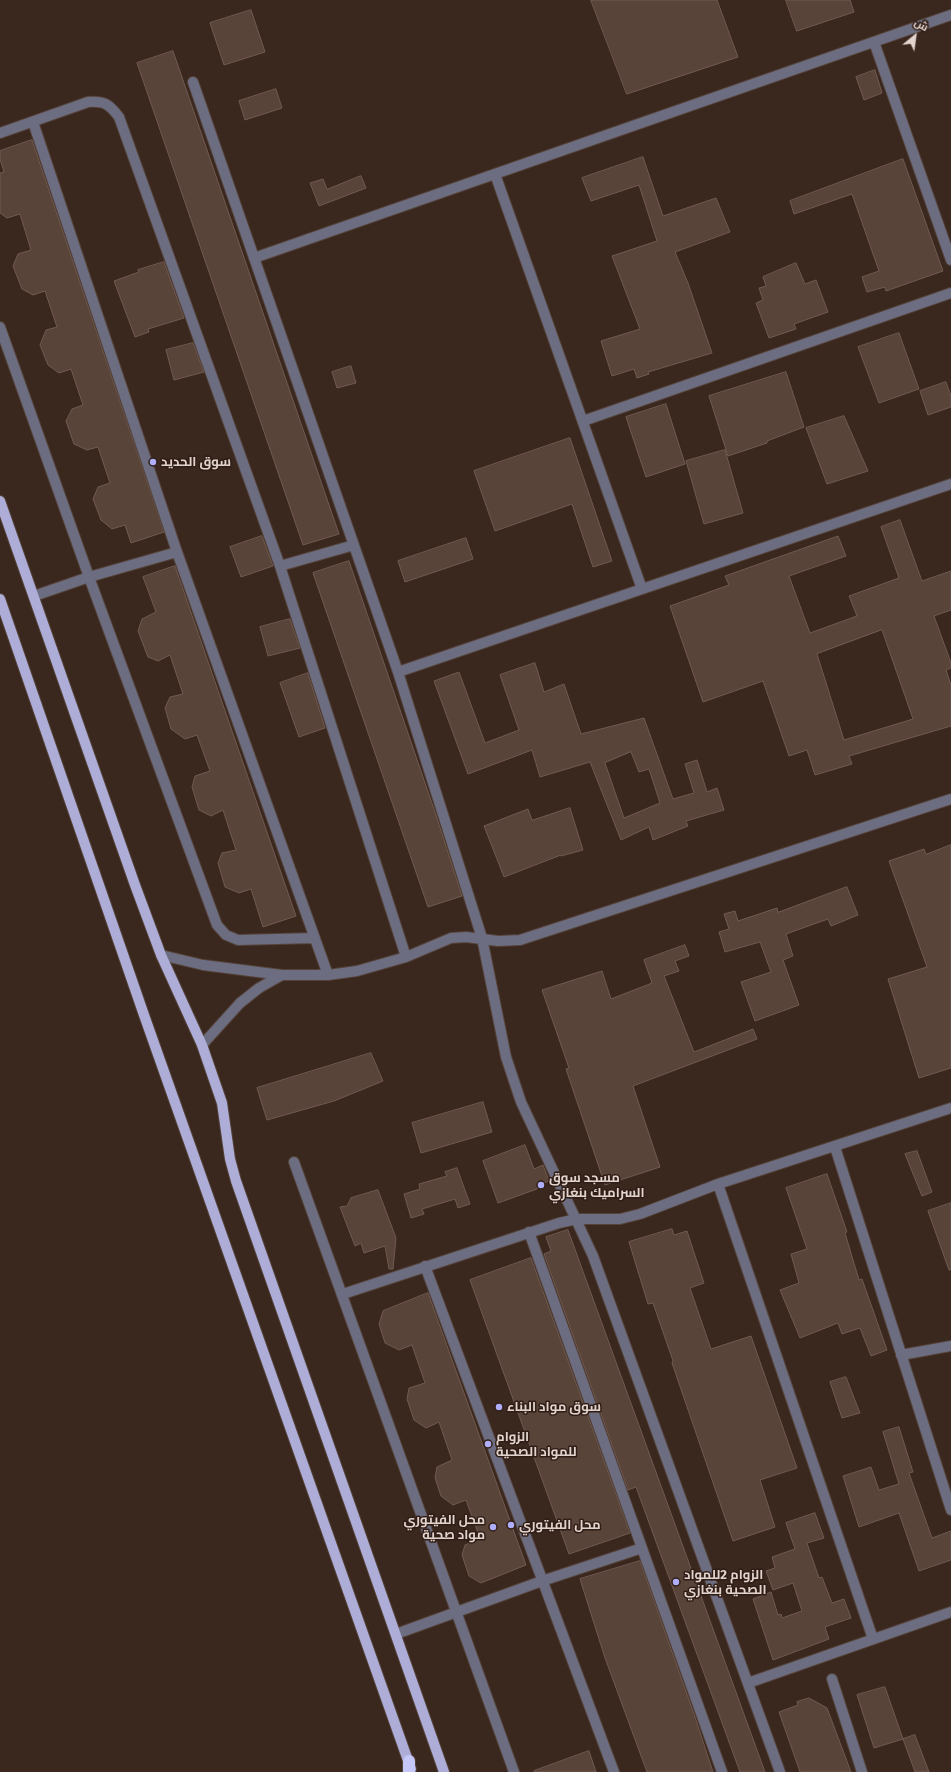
<!DOCTYPE html>
<meta charset="utf-8">
<style>
body{margin:0}
#map{position:relative;width:951px;height:1772px;overflow:hidden;background:#3a271e;font-family:"Fira Sans",Cairo,sans-serif}
canvas{display:block}
.north{position:absolute;left:895px;top:16px;width:40px;height:40px;-webkit-text-stroke:3px #301d15;paint-order:stroke;rotate:29deg;font-size:11px;font-weight:700;line-height:16px;text-align:center;color:#e1d4ce}
.north::after{content:'';display:block;margin:auto;width:14px;height:18px;background:#e1d4ce;clip-path:polygon(50% 0,100% 100%,50% 72%,0 100%)}
</style>
<div id="map">
<canvas width="951" height="1772"></canvas>
<div class="north">ش</div>
</div>
<script>
const g = document.querySelector('canvas').getContext('2d');
g.lineJoin = 'round';
function paint(path, color) {
  g.fillStyle = color;
  g.fill(path, 'evenodd');
}
function strokePath(path, color, width, dash) {
  g.strokeStyle = color;
  g.lineWidth = width;
  g.lineCap = dash ? 'butt' : 'round';
  g.setLineDash(dash || []);
  g.stroke(path);
}
function label(font, color, halo, rows, align = 'center') {
  g.font = font + ' "Fira Sans",Cairo,sans-serif';
  g.lineWidth = 3;
  g.setLineDash([]);
  g.textBaseline = 'middle';
  g.strokeStyle = halo;
  g.fillStyle = color;
  for (const [text, x, y, turn = 0] of rows) {
    g.save();
    g.translate(x, y);
    g.rotate((+turn || 0) * Math.PI / 180);
    g.textAlign = isNaN(turn) ? turn : align;
    if (halo) g.strokeText(text, 0, 0);
    g.fillText(text, 0, 0);
    g.restore();
  }
}
const building = new Path2D(`
 M591,0H717L738,57L627,94Z
 M786,0H850L854,12L797,31Z
 M251,10L265,52L224,65L210,23Z
 M173,51L339,534L303,545L137,63Z
 M875,70L882,93L864,100L856,77Z
 M276,89L282,108L245,120L239,101Z
 M32,140L164,532L131,543L125,525L112,529L101,520L93,499L98,487L110,483L98,447L87,450L74,444L66,421L72,409L83,405L71,369L59,373L48,365L40,345L46,330L57,327L45,291L33,295L22,289L13,266L18,254L31,250L20,214L7,218L0,213V173L4,172L0,159V151Z
 M643,157L663,216L716,198L730,232L675,252L688,283L712,353L648,372L649,374L637,378L634,369L612,376L601,341L640,329L612,256L657,241L639,185L591,201L582,178Z
 M903,159L943,271L886,291L885,287L867,292L862,277L879,271L852,194L794,214L790,201Z
 M361,176L366,188L319,206L310,183L323,179L327,189Z
 M164,262L184,318L148,329L149,332L135,337L114,281L139,272L138,270Z
 M796,263L805,284L816,280L828,312L794,324L796,329L769,338L756,303L763,300L759,288L766,286L763,277Z
 M899,333L919,389L879,403L858,347Z
 M193,343L204,372L174,380L166,350Z
 M351,366L356,383L337,388L332,372Z
 M786,372L804,427L767,441V443L728,456L709,396Z
 M946,382L951,396V407L928,415L920,391Z
 M666,404L685,464L646,477L626,417Z
 M844,416L868,471L827,484L806,428Z
 M570,438L612,561L593,567L572,504L495,531L474,471Z
 M725,450L743,513L704,524L686,461Z
 M900,520L922,581L951,571V610L934,616L951,663V668L946,670L951,685V726L849,756L852,764L815,775L807,750L789,756L763,681L703,702L670,606L729,585L725,576L838,536L846,556L789,576L810,633L857,616L849,596L899,578L881,527ZM882,630L913,719L844,740L817,654Z
 M262,536L273,566L241,577L230,547Z
 M466,538L473,559L405,582L398,561Z
 M349,561L436,815L462,896L428,907L313,573Z
 M175,566L296,916L263,927L251,889L239,893L225,887L218,863L222,853L236,850L223,810L211,816L199,810L192,787L195,776L210,771L197,735L185,739L171,729L165,708L170,697L183,694L170,655L158,661L148,657L138,631L142,619L156,612L143,577Z
 M290,619L300,648L268,656L260,627Z
 M535,663L544,692L564,684L581,734L644,718L673,799L694,793L685,764L697,760L707,792L717,788L724,810L686,821L688,826L653,840L649,827L621,840L590,762L540,777L532,750L468,774L434,681L459,672L485,743L519,730L500,675ZM631,752L639,772L649,769L660,803L624,818L605,763Z
 M308,673L325,728L299,737L280,683Z
 M570,808L583,850L561,856V855L504,877L484,826L528,809L532,820Z
 M951,845V1068L919,1078L888,979L927,967L889,861L924,849L926,854Z
 M847,887L858,915L831,926L828,919L786,934L793,956L783,960L799,1005L755,1021L741,982L771,972L760,942L725,952L719,932L729,929L724,914L735,911L738,921L777,908L778,912Z
 M685,945L689,956L675,961L679,971L664,976L694,1052L753,1029L757,1039L633,1086L660,1167L605,1185L566,1069L569,1068L542,990L602,971L611,999L652,983L644,960Z
 M371,1053L383,1081L334,1101L267,1120L257,1088Z
 M483,1102L492,1132L421,1153L412,1123Z
 M525,1145L534,1169L543,1165L549,1181L538,1185L537,1189L498,1203L483,1161Z
 M917,1151L932,1192L922,1196L905,1154Z
 M457,1168L470,1204L458,1208L455,1199L422,1209L424,1214L411,1218L404,1194L420,1189L419,1184L447,1176L445,1172Z
 M827,1174L847,1232L845,1233L859,1280L862,1279L887,1350L871,1356L860,1328L842,1334L838,1323L800,1338L780,1290L799,1283L791,1254L807,1249L786,1188Z
 M378,1190L396,1238L393,1269H389L385,1246L364,1253L361,1243L355,1246L340,1207L347,1206L351,1198Z
 M951,1203V1270H949L928,1211Z
 M672,1229L674,1235L687,1231L704,1283L690,1288L711,1349L751,1336L797,1468L760,1480L775,1527L733,1541L672,1363L673,1361L653,1303L648,1304L629,1242Z
 M568,1230L765,1772H740L636,1487L628,1490L544,1254L551,1251L546,1237Z
 M531,1258L630,1533L569,1554L470,1280Z
 M428,1293L526,1565L481,1583L469,1576L462,1555L465,1545L480,1538L466,1500L453,1505L441,1496L435,1478L437,1467L452,1460L439,1422L426,1428L414,1420L407,1399L409,1388L425,1383L412,1345L399,1350L385,1343L379,1324L383,1311Z
 M846,1377L860,1413L842,1418L830,1382Z
 M899,1427L913,1472L909,1473L932,1538L951,1531V1560L919,1571L899,1513L859,1527L843,1476L871,1467L879,1490L899,1484L883,1432Z
 M815,1513L824,1538L807,1543L819,1578L822,1577L832,1603L844,1599L851,1618L825,1627L829,1639L773,1660L753,1599L771,1592L778,1615L781,1614L782,1618L802,1611L793,1583L773,1590L766,1571L775,1568L772,1557L795,1549L786,1523Z
 M640,1561L695,1717L713,1772H647L605,1658L580,1579Z
 M885,1687L903,1739L874,1748L857,1695Z
 M809,1698L827,1708L851,1772H800L779,1712L798,1705L797,1702Z
 M915,1735L929,1772H915L903,1739Z
 M589,1751L596,1772H535L534,1771Z`);
const minor = new Path2D(`
 M874,42L951,260
 M193,82L398,672L482,938L506,1057L521,1102L593,1256L780,1772
 M33,122L177,552L328,975
 M0,133L88,102C105,101 109,104 119,117L280,566L406,957
 M495,174L642,589
 M254,258L951,15
 M0,327L89,577L217,925L226,935L238,940L315,938
 M583,421L951,293
 M280,566L354,545
 M34,596L89,577L177,552
 M398,672L951,484
 M161,955L203,965L282,975H328L357,971L406,957L451,938L466,937L498,941L520,940L951,799
 M202,1045L240,1003L259,988L282,975
 M835,1147L951,1510
 M294,1162L514,1772
 M718,1184L873,1639
 M529,1232L722,1772
 M425,1266L614,1772
 M343,1294L559,1223L577,1219H620L640,1214L718,1184L951,1108
 M901,1355L951,1346
 M396,1634L542,1581L642,1548
 M832,1679L862,1772
 M748,1683L951,1612`);
const major = new Path2D(`
 M0,501L135,885L161,955L202,1045L222,1103L230,1159L236,1181L444,1772
 M0,599L144,1015L411,1769`);
const highway = new Path2D(`
 M409,1761V1772`);
const markers = [
 [153,462,4,"#afaefa"],
 [541,1185,4,"#afaefa"],
 [499,1407,4,"#afaefa"],
 [488,1444,4,"#afaefa"],
 [511,1525,4,"#afaefa"],
 [493,1527,4,"#afaefa"],
 [676,1582,4,"#afaefa"]
];
const poiNames = [
 ["سوق الحديد",161,462],
 ["مسجد سوق",549,1178],
 ["السراميك بنغازي",549,1193],
 ["سوق مواد البناء",507,1407],
 ["الزوام",496,1437],
 ["للمواد الصحية",496,1452],
 ["محل الفيتوري",485,1520,"right"],
 ["مواد صحية",485,1535,"right"],
 ["محل الفيتوري",519,1525],
 ["الزوام 2للمواد",684,1575],
 ["الصحية بنغازي",684,1590]
];
paint(building, '#59443a');
strokePath(building, '#715a51', 1);
strokePath(minor, '#55433a', 12);
strokePath(major, '#55433a', 12);
strokePath(highway, '#55433a', 14);
strokePath(minor, '#6c6d81', 10);
strokePath(major, '#adadd7', 10);
strokePath(highway, '#c6c7f9', 12);
for (const [x, y, r, color] of markers) {
  const dot = new Path2D();
  dot.arc(x, y, r, 0, 2 * Math.PI);
  g.fillStyle = color;
  g.fill(dot);
  strokePath(dot, '#301d15', 1.5);
}
label('bold 13px', '#e1d4ce', '#301d15', poiNames, 'left');
</script>
